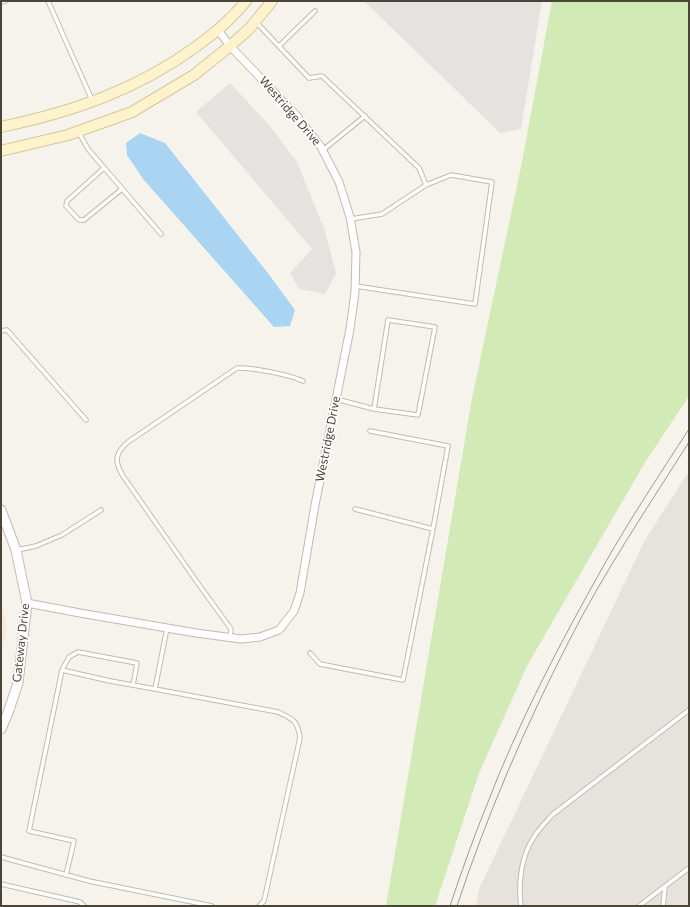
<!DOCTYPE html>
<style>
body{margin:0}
#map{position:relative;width:690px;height:907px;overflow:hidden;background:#f6f3ec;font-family:Commissioner,sans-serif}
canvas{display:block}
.frame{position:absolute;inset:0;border:2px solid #4b4439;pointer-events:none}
</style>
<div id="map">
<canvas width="690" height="907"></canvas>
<div class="frame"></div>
</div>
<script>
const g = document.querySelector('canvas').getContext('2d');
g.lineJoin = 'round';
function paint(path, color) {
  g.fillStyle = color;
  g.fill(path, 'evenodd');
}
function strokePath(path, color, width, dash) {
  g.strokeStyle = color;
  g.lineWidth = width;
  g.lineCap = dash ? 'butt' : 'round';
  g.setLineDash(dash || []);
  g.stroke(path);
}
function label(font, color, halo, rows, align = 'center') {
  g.font = font + ' Commissioner,sans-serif';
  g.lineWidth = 3.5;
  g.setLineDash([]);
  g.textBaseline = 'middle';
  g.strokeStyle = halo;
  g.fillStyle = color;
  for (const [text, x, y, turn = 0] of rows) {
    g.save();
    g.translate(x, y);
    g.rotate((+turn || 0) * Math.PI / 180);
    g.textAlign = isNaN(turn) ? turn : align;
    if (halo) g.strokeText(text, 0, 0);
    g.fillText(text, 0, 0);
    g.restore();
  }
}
const commercial = new Path2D(`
 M1,599L7,631L1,652Z`);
const industrial = new Path2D(`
 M689,471V906H476L479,889L645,540Z`);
const green = new Path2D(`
 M552,1H689V396L644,464L528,664L479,773L435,906H386L472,398L521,167Z`);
const parking = new Path2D(`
 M364,1H542L521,129L500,133Z
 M230,83L270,126L297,162L325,231L336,273L325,294L299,289L290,273L312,249L196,112Z`);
const water = new Path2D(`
 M140,133L165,143L267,272L295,310L290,326L274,327L143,179L127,155L126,143Z`);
const service = new Path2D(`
 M48,1L92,100
 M1,2L6,1
 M255,21L309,78L322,76L419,168L426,185
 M279,46L315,11
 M79,133L88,149L161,234
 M323,150L365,116
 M104,168L67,201L66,206L79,220H84L122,189
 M351,219L382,214L426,185L451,175L492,182L475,304L355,286
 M1,331L7,330L86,420
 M336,399L374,409L418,415L435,327L388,320L374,409
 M370,431L448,446L433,529
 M17,550L36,546L62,535L101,510
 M167,628L155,689L278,712C293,719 298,721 300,738L264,901L259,906
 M230,638L231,629L197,582L123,476C114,461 115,453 128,442L237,368C251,367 290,375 303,381
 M310,653L320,664L403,680L433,529L355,509
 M62,670L69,657L78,652L137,663L133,685
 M1,857L89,881L212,906
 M66,875L74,841L29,831L62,670L110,681L155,689
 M1,884L80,902L84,906
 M521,906C518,883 521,856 534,837C539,829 546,822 552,815L689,710
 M639,906L689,868
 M663,906L665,887`);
const minor = new Path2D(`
 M27,603L80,613L196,633L241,639L260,637L279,630L294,611L300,593L315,505L350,329L355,292L356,252L350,217L339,182L321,147L296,115L230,46L218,30`);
const tertiary = new Path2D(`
 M1,510L16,550L27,603L18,683L8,713L1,729`);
const secondary = new Path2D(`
 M1,127C72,112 137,90 197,46C215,33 232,19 246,1
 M1,151L68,135L132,112L157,97L194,75L230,46L249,29L272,1`);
const tram = new Path2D(`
 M450,906C461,873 473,839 486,807C518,723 560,643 604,565C630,519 660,474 689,429
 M457,906C487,815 525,727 569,641C604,572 648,507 689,442`);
const streetNames = [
 ["Westridge Drive",290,111,49],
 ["Westridge Drive",328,439,-79],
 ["Gateway Drive",21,643,-84]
];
paint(commercial, '#f7ead8');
paint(industrial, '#e6e2dd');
paint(green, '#d2eab5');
paint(parking, '#e5e3e0');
paint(water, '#a9d4f2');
strokePath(service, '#c2bbae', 5.5);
strokePath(minor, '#c2bbae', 9);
strokePath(tertiary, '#c2bbae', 11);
strokePath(secondary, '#d6c79b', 12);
strokePath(service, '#fff', 3.5);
strokePath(minor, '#fff', 7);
strokePath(tertiary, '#fff', 9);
strokePath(secondary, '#fff3cd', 10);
strokePath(tram, '#9a9a9a', 1);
label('12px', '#4b4439', '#fff', streetNames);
</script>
